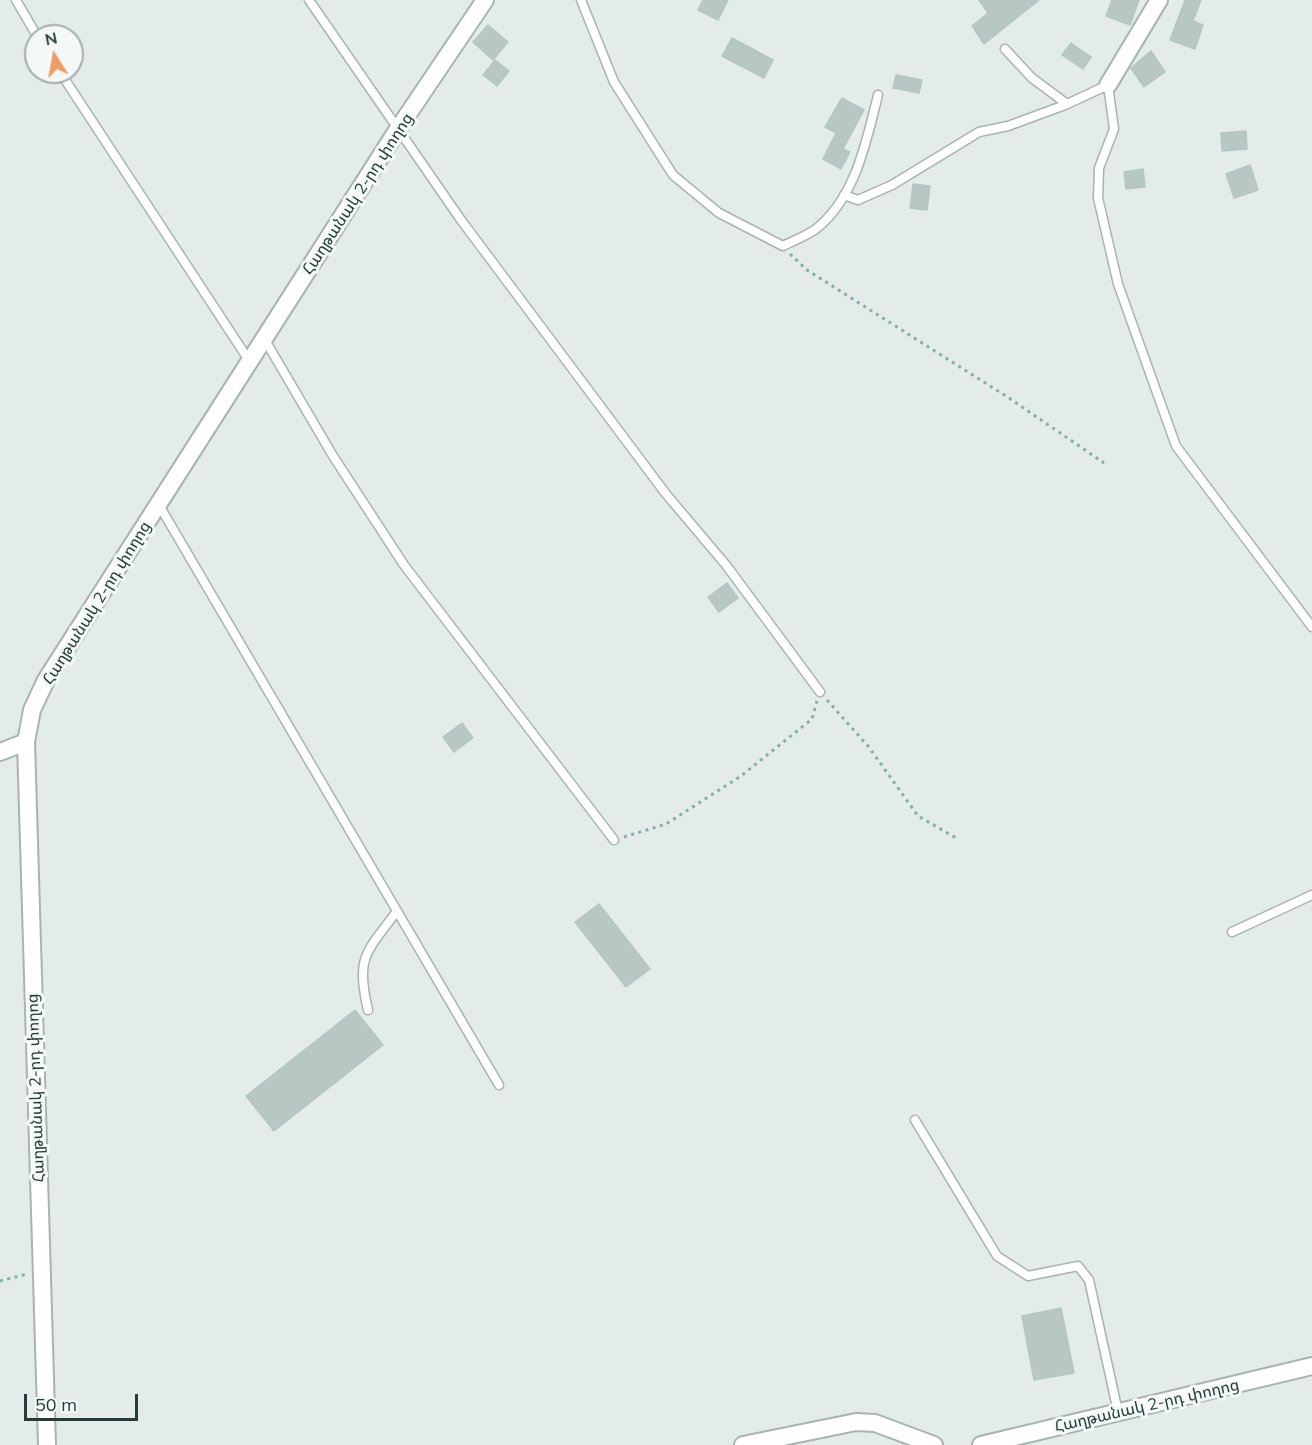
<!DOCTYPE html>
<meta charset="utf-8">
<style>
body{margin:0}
#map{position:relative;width:1312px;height:1445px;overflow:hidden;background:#e4ecea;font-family:Mulish,sans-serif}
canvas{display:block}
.north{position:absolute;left:24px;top:24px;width:60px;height:60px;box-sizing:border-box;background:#f4f9f7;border:2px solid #a1aeac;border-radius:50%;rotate:349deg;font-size:16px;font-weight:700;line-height:24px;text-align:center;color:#243d3b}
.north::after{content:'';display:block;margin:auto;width:21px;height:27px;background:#ea9d64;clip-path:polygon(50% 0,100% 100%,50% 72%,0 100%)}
.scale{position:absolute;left:24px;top:1394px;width:114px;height:27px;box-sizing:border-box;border:3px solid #243d3b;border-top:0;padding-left:8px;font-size:18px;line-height:21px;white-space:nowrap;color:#243d3b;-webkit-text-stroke:4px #f4f9f7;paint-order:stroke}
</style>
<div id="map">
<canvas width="1312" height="1445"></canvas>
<div class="north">N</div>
<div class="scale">50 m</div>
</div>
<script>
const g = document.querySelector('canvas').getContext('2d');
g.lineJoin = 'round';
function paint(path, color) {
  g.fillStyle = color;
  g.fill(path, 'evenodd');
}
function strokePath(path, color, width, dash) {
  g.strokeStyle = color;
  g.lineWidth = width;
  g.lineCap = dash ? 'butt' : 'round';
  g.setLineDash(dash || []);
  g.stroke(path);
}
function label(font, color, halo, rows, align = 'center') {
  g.font = font + ' Mulish,"Noto Sans Armenian",sans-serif';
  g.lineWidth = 6;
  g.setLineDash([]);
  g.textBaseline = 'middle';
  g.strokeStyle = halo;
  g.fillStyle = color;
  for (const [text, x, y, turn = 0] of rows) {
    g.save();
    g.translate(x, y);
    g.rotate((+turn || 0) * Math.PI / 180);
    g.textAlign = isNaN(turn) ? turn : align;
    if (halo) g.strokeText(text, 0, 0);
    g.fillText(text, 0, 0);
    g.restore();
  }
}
const building = new Path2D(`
 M703,0H728L718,20L698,10Z
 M979,0H1039L984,44L972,26L988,13Z
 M1112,0H1139L1130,25L1106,16Z
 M1185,0H1201L1193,21L1203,25L1195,49L1170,40Z
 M488,25L508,42L493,60L473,42Z
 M732,38L773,60L764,78L722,56Z
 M1071,43L1091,57L1083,69L1062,55Z
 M1151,51L1165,72L1144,87L1131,68Z
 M495,60L509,71L497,86L483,75Z
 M896,75L922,80L919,93L893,88Z
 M842,98L864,110L843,149L850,152L841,169L823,159L836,133L825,127Z
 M1246,131L1247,149L1222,151L1221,133Z
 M1250,165L1258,190L1234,198L1226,174Z
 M1143,169L1145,187L1126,189L1124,172Z
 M913,184L930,186L927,210L910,208Z
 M727,583L738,598L719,612L708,597Z
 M462,723L473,738L454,752L443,737Z
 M599,904L650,969L626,987L575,922Z
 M355,1010L383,1045L274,1131L246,1096Z
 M1061,1308L1074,1373L1034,1380L1022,1316Z`);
const path = new Path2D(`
 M790,254L807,270L1009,398L1104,463
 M827,700L868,746L918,816L958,839
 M624,837L666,824L741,776L812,719L817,701
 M0,1281L27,1274`);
const service = new Path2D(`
 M16,0L37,36
 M309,0L461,220L666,494L726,565L820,692
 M581,0L614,82L673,175L719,213L783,246C793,241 806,236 816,229C856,197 866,142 878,95
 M1005,49L1032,78L1067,104
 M60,72L250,362
 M844,195L858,200L892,185L979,132L1008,126L1065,105L1108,85L1114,129L1099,168L1098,198L1118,284L1176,446L1312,627
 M265,340L333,456L404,565L614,840
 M159,505L499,1085
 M1232,932L1312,895
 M368,1010C355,956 367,952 397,911
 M915,1120L997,1256L1028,1276L1078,1266L1089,1280L1118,1412`);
const minor = new Path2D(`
 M1108,85L1159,0
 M0,752L26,742
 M47,1445L26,742L32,710L46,680L398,129L485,0
 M743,1445L856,1422L875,1423L934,1445
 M981,1445L1312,1366`);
const streetNames = [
 ["Հաղթանակ 2-րդ փողոց",358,194,-57],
 ["Հաղթանակ 2-րդ փողոց",97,603,-58],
 ["Հաղթանակ 2-րդ փողոց",36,1088,-92],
 ["Հաղթանակ 2-րդ փողոց",1147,1406,-13]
];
paint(building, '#b9c7c4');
strokePath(building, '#b6c6c2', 1.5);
strokePath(service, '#a7b4b2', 11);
strokePath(minor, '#a7b4b2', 20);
strokePath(path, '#86aea9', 3, [3, 4.5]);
strokePath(service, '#fff', 8);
strokePath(minor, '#fff', 16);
label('16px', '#243d3b', '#f4f9f7', streetNames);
</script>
